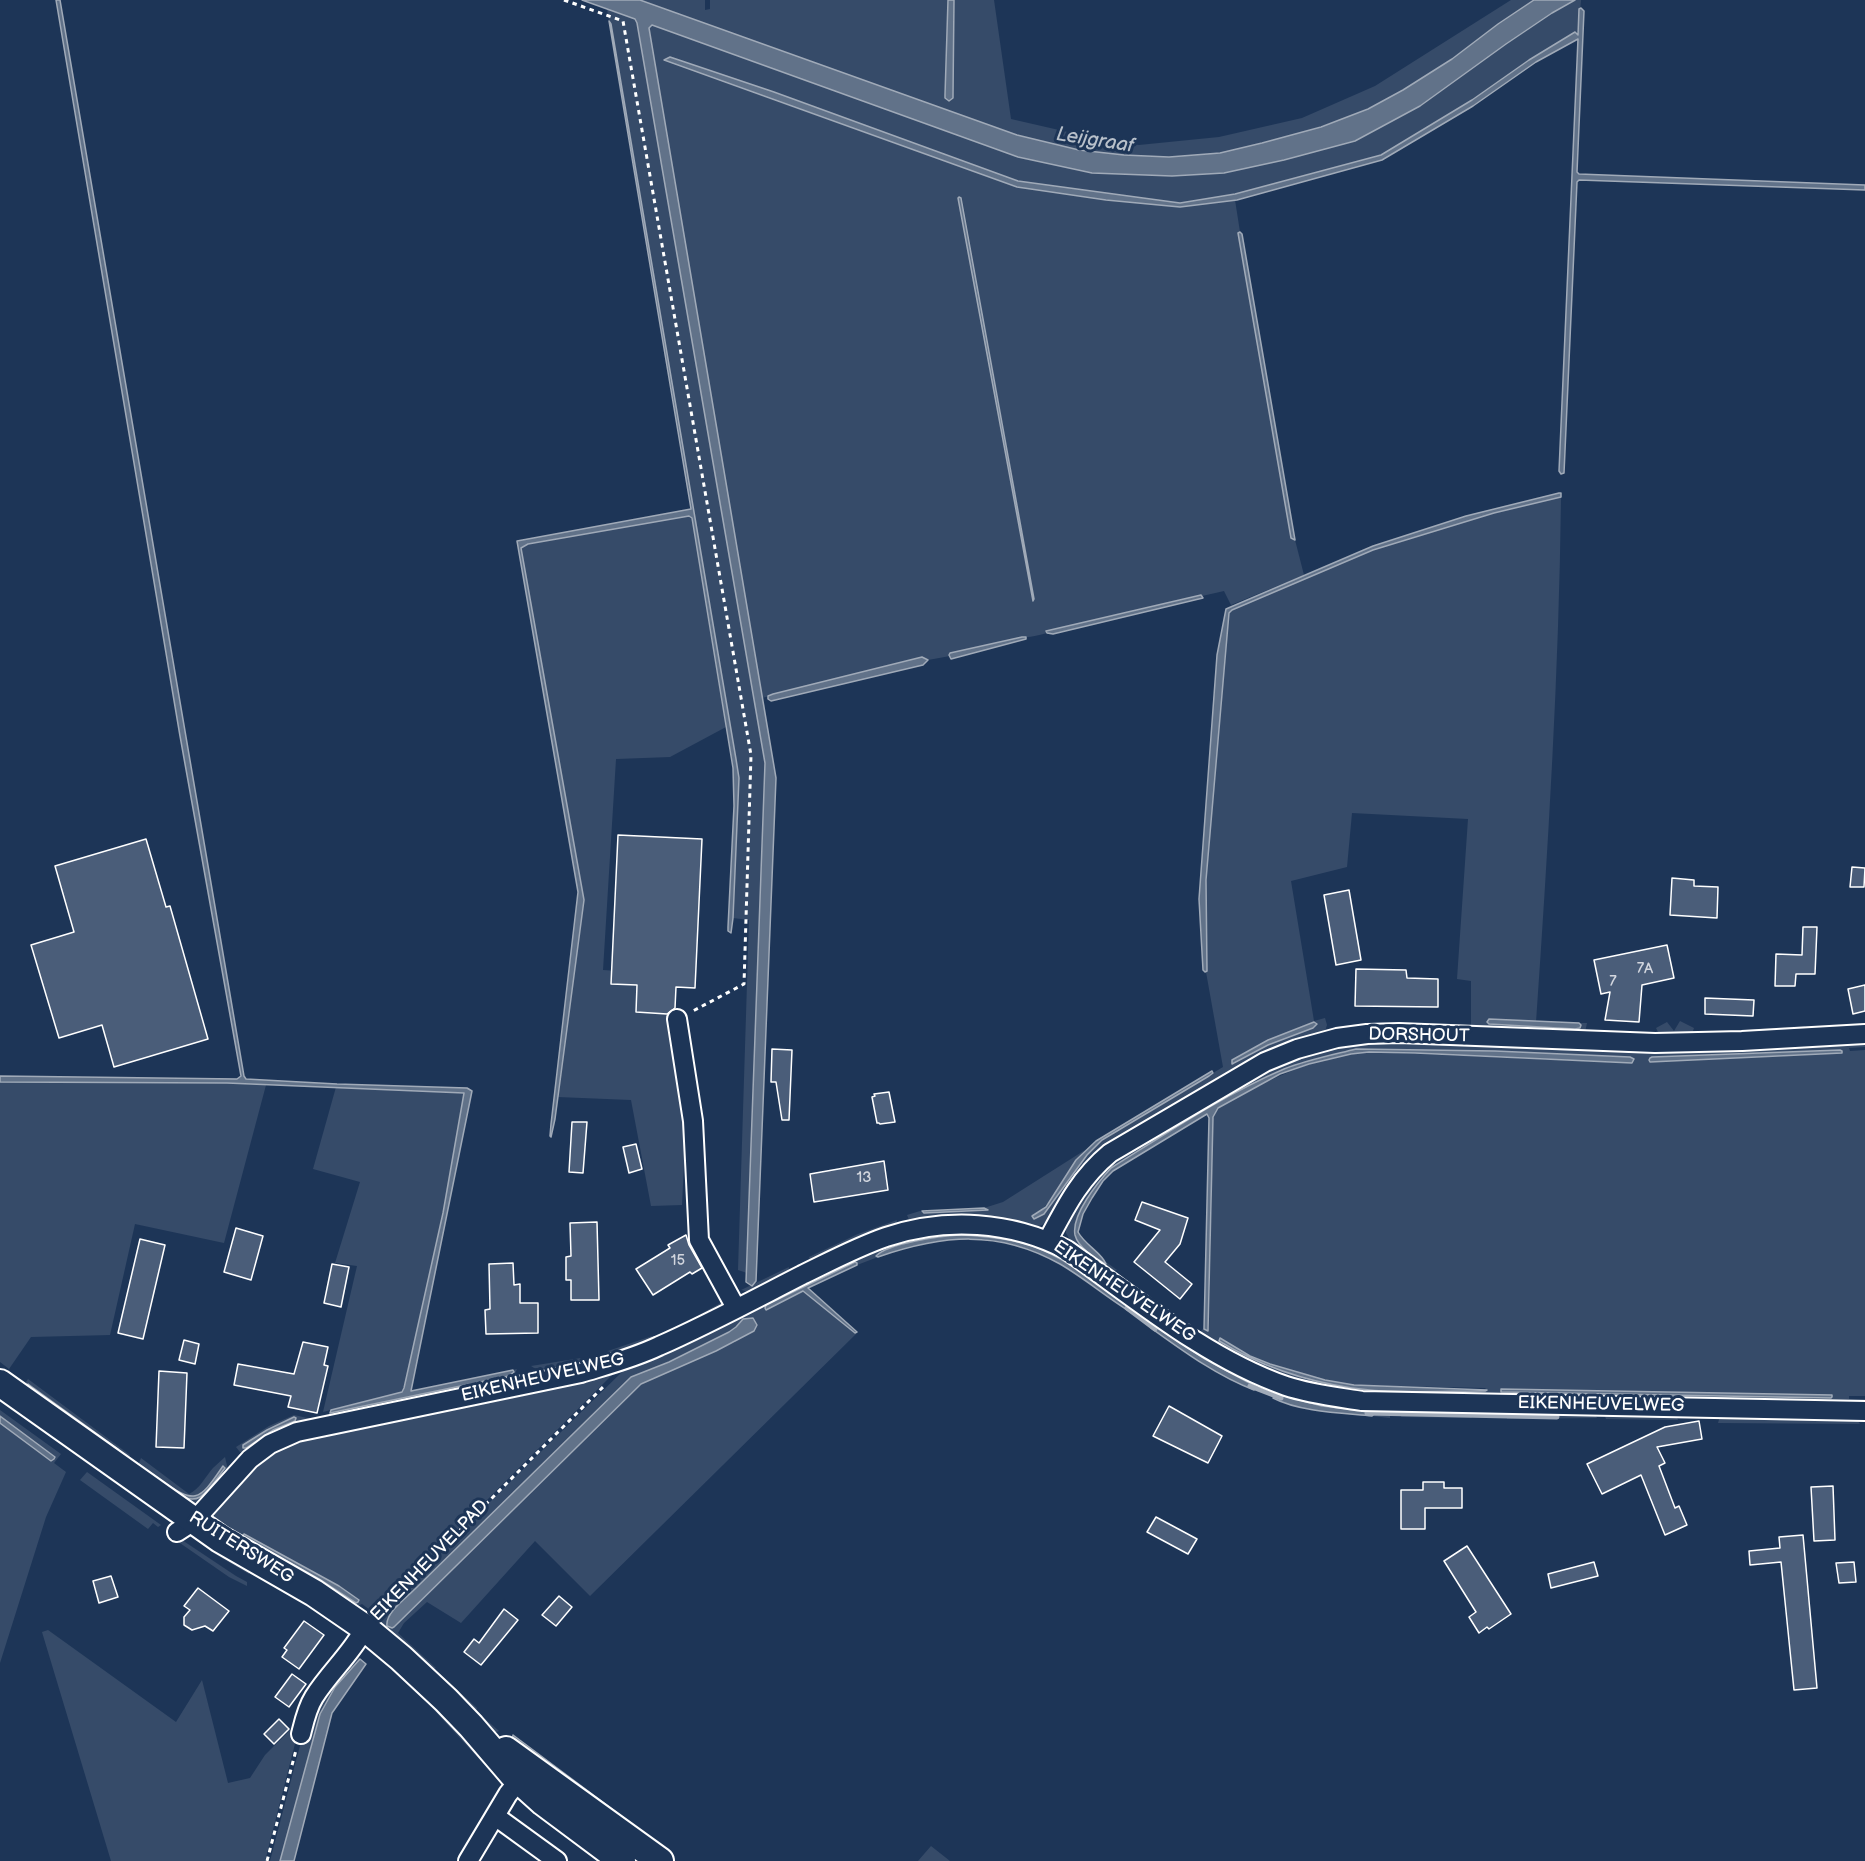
<!DOCTYPE html>
<style>
body{margin:0}
canvas{display:block;background:#1d3557}
</style>
<canvas width="1865" height="1861"></canvas>
<script>
const g = document.querySelector('canvas').getContext('2d');
g.lineJoin = 'round';
function paint(path, color) {
  g.fillStyle = color;
  g.fill(path, 'evenodd');
}
function strokePath(path, color, width, dash) {
  g.strokeStyle = color;
  g.lineWidth = width;
  g.lineCap = dash ? 'butt' : 'round';
  g.setLineDash(dash || []);
  g.stroke(path);
}
function label(font, color, halo, rows, align = 'center') {
  g.font = font + ' "Balsamiq Sans",sans-serif';
  g.lineWidth = 6;
  g.setLineDash([]);
  g.textBaseline = 'middle';
  g.strokeStyle = halo;
  g.fillStyle = color;
  for (const [text, x, y, turn = 0] of rows) {
    g.save();
    g.translate(x, y);
    g.rotate((+turn || 0) * Math.PI / 180);
    g.textAlign = isNaN(turn) ? turn : align;
    if (halo) g.strokeText(text, 0, 0);
    g.fillText(text, 0, 0);
    g.restore();
  }
}
const green = new Path2D(`
 M640,0H705V10L710,9V0H948L945,95L953,96L954,0H994L1011,119L1085,136L1139,145L1219,137L1302,118L1375,86L1511,0H1534C1490,30 1449,63 1403,90C1366,112 1326,126 1285,137C1264,143 1241,150 1219,153C1173,159 1124,158 1078,150C1058,146 1037,140 1016,135Z
 M1575,0H1581L1578,35L1575,33L1529,60L1472,100L1381,155L1235,194L1180,203L1018,181L774,92L667,58L664,61L1017,187L1180,207L1235,200L1240,232L1238,234L1293,540H1295L1304,575L1231,605L1224,591L1202,596L1200,595L1046,631L1047,633C1038,635 1030,638 1022,637L950,653V656L928,660L922,657L901,662L762,698L649,28L652,25L1018,157L1092,173L1172,176L1224,173L1355,141L1420,106L1506,44L1552,13ZM959,197L962,198L1034,599L1033,601Z
 M607,9L635,19L637,23L765,763L747,1273L738,1270L749,920L733,918L739,778L736,759L611,24L609,21Z
 M1561,497C1559,672 1548,847 1536,1022L1489,1019L1487,1022L1581,1025L1579,1023H1587L1584,1037L1471,1027V981L1457,979L1468,819L1352,813L1347,867L1291,881L1314,1021L1325,1018L1327,1025L1324,1034L1159,1117L1042,1225C1022,1231 986,1217 962,1216C946,1215 927,1220 910,1222L907,1215L920,1211L924,1213L988,1210L984,1208L1003,1202L1085,1150C1070,1167 1054,1205 1034,1214H1044L1087,1155L1102,1140L1223,1067L1206,972V880L1229,613L1232,610L1373,550L1494,513ZM1313,1022V1028L1268,1045L1234,1064L1232,1060L1268,1040Z
 M689,516L692,518L726,727L670,757L616,759L603,970L661,974L686,1121L682,1205L651,1206L631,1100L558,1097L584,900L521,548L528,544Z
 M1680,1021L1694,1028L1693,1031L1685,1038H1661L1656,1028L1667,1022L1674,1031Z
 M1805,1026L1802,1033L1721,1037L1715,1032Z
 M1865,1038V1047L1849,1048L1850,1051L1865,1050V1396H1849V1399H1865V1405L1378,1394L1332,1390L1273,1375L1222,1349L1133,1289L1135,1286L1200,1332L1204,1328L1206,1331L1209,1328L1213,1117L1218,1108C1269,1080 1310,1057 1369,1052L1632,1063L1630,1057L1372,1049C1284,1052 1184,1122 1111,1168C1097,1183 1070,1215 1076,1237L1106,1264V1262L1117,1270L1112,1272L1074,1247L1066,1233V1225L1072,1211L1109,1162L1298,1053L1367,1039ZM1840,1050L1842,1051V1053L1766,1057H1652ZM1221,1338L1250,1356L1270,1364L1325,1380L1353,1385L1485,1388L1487,1390L1354,1388L1304,1378L1269,1367L1219,1340ZM1501,1389L1831,1395L1832,1397L1831,1398L1501,1392Z
 M0,1082L227,1083L266,1085L224,1243L135,1224L110,1335L31,1337L9,1369L0,1362Z
 M336,1087L464,1093L443,1213L404,1388L402,1392L323,1412L357,1266L335,1263L360,1182L313,1169Z
 M897,1220L895,1228L815,1262L810,1260L809,1257L858,1234Z
 M930,1232L998,1233L1049,1249L1259,1383V1392L1254,1390V1386L1205,1359L1151,1325V1327L1129,1311L1131,1310V1308C1107,1291 1083,1273 1058,1258C1017,1235 964,1230 919,1241C905,1244 886,1246 876,1256L878,1257L857,1265V1263L854,1262L766,1305L803,1290L856,1334L590,1596L535,1541L461,1623L427,1602L404,1623L398,1633L436,1668L427,1670L376,1625L378,1615L421,1570L630,1364L846,1261L893,1242ZM743,1319L735,1342L641,1384L394,1627L389,1628L415,1589L631,1377L668,1362L729,1332L736,1327Z
 M789,1267L787,1275L753,1293L741,1290Z
 M724,1301L722,1309L676,1331L672,1330Z
 M652,1336L651,1341L607,1358L606,1354L608,1351Z
 M581,1358L582,1365L542,1373L531,1366Z
 M517,1369L512,1380L332,1418L329,1414L509,1376L514,1373L513,1370Z
 M616,1371L374,1613L362,1604L353,1608L248,1549L214,1520L215,1511L242,1474L271,1452L298,1439ZM244,1534L339,1586L358,1600L337,1590L247,1539L242,1536Z
 M28,1379L130,1455L128,1458L121,1459L25,1390L26,1382Z
 M1283,1391L1385,1407L1390,1413V1418L1372,1416L1373,1413L1322,1406L1278,1394L1271,1397L1277,1392Z
 M1404,1408L1476,1409V1415L1471,1418L1401,1417Z
 M0,1410L61,1454L54,1463L66,1472L46,1517L0,1663V1423L51,1460L55,1457L0,1416Z
 M1506,1410L1593,1411L1597,1418L1507,1419Z
 M1603,1411L1675,1412L1678,1420L1606,1419Z
 M294,1415L316,1420L246,1453L240,1452L236,1447L269,1426Z
 M1720,1416L1857,1420L1860,1424L1718,1423Z
 M225,1457L228,1470C215,1487 200,1513 176,1500L140,1473L139,1463L141,1458L189,1494C200,1489 205,1477 213,1468C217,1464 221,1461 225,1457ZM223,1466H225L224,1469C205,1492 200,1511 170,1489C161,1483 150,1477 144,1469C149,1471 154,1475 160,1479C195,1504 198,1503 223,1466Z
 M87,1472L161,1525L158,1527L153,1523L148,1529L80,1480Z
 M194,1532L249,1568V1574L215,1554L189,1534Z
 M179,1538L236,1576L247,1582V1586L229,1577L177,1541Z
 M48,1630L176,1722L202,1680L228,1783L250,1778L265,1755L290,1730L298,1732L265,1861H111L42,1632Z
 M357,1653L360,1660L335,1687L320,1714L280,1861H270L303,1734L313,1709Z
 M444,1678L477,1708L476,1711L499,1731L494,1733L444,1687Z
 M428,1695L499,1767L493,1774L423,1698Z
 M545,1809L613,1861H597L538,1817Z
 M931,1846L950,1861H918Z`);
const water = new Path2D(`
 M56,0H60L244,1076L246,1079L337,1084L467,1088L472,1091L411,1391L513,1370L514,1372L509,1376L330,1413L331,1410L402,1392L404,1388L443,1213L464,1093L227,1083L0,1082V1076L237,1079L241,1076L180,736Z
 M582,0H640L1017,135L1079,150L1124,155L1169,157L1220,153L1262,143L1321,127L1368,109L1403,90L1452,59L1498,24L1534,0H1575L1552,13L1506,44L1420,106L1355,141L1284,160L1224,173L1172,176L1092,173L1018,157L652,25L649,28L776,778L756,1281L752,1286L746,1282L765,763L637,23L635,19Z
 M948,0H954L953,96V98L949,101L945,98V95Z
 M1581,8L1584,11L1577,172L1579,174L1865,185V190L1579,180L1577,182L1564,473L1561,474L1559,471L1578,39L1536,62L1473,106L1382,160L1237,200L1180,207L1106,200L1017,187L664,60L670,57L774,92L1018,181L1180,203L1235,194L1381,155L1472,100L1529,60L1575,32L1578,35L1579,9Z
 M609,21L611,24L736,759L739,778L733,918L731,933L728,931V927L734,806L733,768L692,518L689,516L528,544L521,548L584,900L555,1119L551,1137L550,1136L551,1124L578,892L517,541L691,509Z
 M959,197L961,198L1034,599L1033,601L958,198Z
 M1240,232L1242,234L1295,540L1291,538L1238,233Z
 M1559,493H1561V497L1494,513L1373,550L1232,610L1229,613L1206,880L1207,971L1205,972L1203,970L1199,899L1217,655L1226,609L1373,546L1466,516Z
 M1201,595L1203,598L1053,634L1047,633L1046,631Z
 M1022,637H1026V639L951,659L949,655L950,653Z
 M922,657L928,660L923,665L771,701L768,699V696L773,694Z
 M1489,1019L1579,1023L1581,1025L1580,1028L1575,1029L1489,1024L1487,1022Z
 M1314,1022L1317,1024L1313,1028L1268,1045L1232,1064V1060L1268,1040Z
 M1356,1049L1495,1051L1630,1057L1634,1059L1632,1063L1415,1053L1369,1052L1351,1054L1309,1064L1280,1074L1218,1108L1213,1117L1208,1331L1204,1329L1209,1118L1207,1114L1113,1171L1103,1181L1092,1198L1083,1214L1078,1232C1085,1245 1102,1253 1106,1264C1095,1259 1078,1247 1075,1235C1071,1215 1098,1182 1111,1168C1167,1133 1223,1095 1284,1069C1307,1060 1332,1055 1356,1049Z
 M1840,1050L1842,1051V1053L1650,1062L1649,1060L1650,1058L1652,1057Z
 M1212,1071L1213,1073L1209,1076L1102,1140L1087,1155L1044,1214L1034,1219L1032,1216L1046,1207L1076,1160L1096,1141Z
 M984,1208L988,1210L924,1213L922,1211Z
 M960,1235C984,1236 1009,1238 1033,1246C1068,1259 1100,1286 1131,1308V1310L1129,1311C1105,1296 1084,1278 1060,1264C998,1229 942,1235 878,1257L876,1256C888,1243 941,1236 960,1235Z
 M855,1262L857,1263V1265L808,1288L857,1332L855,1333L803,1291L766,1310L765,1308L766,1305Z
 M753,1318L757,1325L754,1331L716,1351L641,1384L394,1627L392,1628L387,1626C385,1613 406,1598 415,1589L631,1377L669,1362L729,1332L736,1327L743,1319Z
 M1153,1325L1205,1359L1255,1386L1254,1390C1217,1376 1183,1351 1151,1328V1326Z
 M1220,1338L1250,1356L1270,1364L1325,1380L1354,1385L1487,1390L1485,1391C1443,1391 1393,1394 1352,1388C1304,1381 1260,1366 1219,1341Z
 M28,1384L118,1449V1451L27,1387Z
 M1501,1389L1832,1395V1397L1831,1398L1501,1392Z
 M1277,1394L1322,1406L1358,1410L1374,1414L1372,1416C1342,1413 1300,1412 1273,1398Z
 M0,1416L55,1457L54,1459L51,1461L0,1423Z
 M294,1417L296,1418L295,1421L273,1430L246,1448H243V1445L267,1430Z
 M223,1466L225,1468C218,1477 210,1490 200,1497C184,1507 157,1479 144,1470C149,1471 154,1475 159,1479C195,1504 198,1503 223,1466Z
 M244,1534L339,1586L359,1600L358,1602L356,1603L319,1579L247,1539L242,1536Z
 M360,1659L366,1664L332,1713L294,1861H280L320,1714L335,1687Z
 M513,1735L667,1850L663,1852L512,1741Z`);
const stream = new Path2D(`
 M1127,1308L1155,1329
 M1250,1386L1281,1398
 M1367,1413L1557,1417`);
const building = new Path2D(`
 M618,835L702,839L695,988L676,987L675,1008L667,1014L636,1012L637,985L611,984Z
 M146,839L166,907L170,906L208,1039L114,1067L102,1025L59,1038L31,945L74,932L55,866Z
 M1852,867L1865,868L1864,887H1850Z
 M1672,878L1694,880V886L1718,887L1717,918L1670,915Z
 M1349,890L1361,960L1336,965L1324,895Z
 M1803,927H1817L1815,974H1796L1795,986H1775L1776,954L1802,955Z
 M1667,945L1674,978L1642,985L1639,1022L1605,1020L1610,992L1601,994L1594,960Z
 M1356,969L1406,970L1407,978L1438,979V1007L1355,1006Z
 M1865,985V1011L1853,1014L1848,989Z
 M1705,998L1754,1000L1753,1016L1705,1014Z
 M772,1049L792,1050L789,1120H782L776,1082H771Z
 M889,1092L895,1122L880,1124L879,1123H877L872,1097L875,1096L874,1094Z
 M572,1122H587L583,1173L569,1172Z
 M636,1144L642,1169L629,1173L623,1147Z
 M884,1161L888,1190L814,1202L810,1174Z
 M1142,1202L1188,1218L1180,1244L1165,1262L1192,1284L1180,1299L1134,1262L1160,1230L1135,1220Z
 M597,1222L599,1300H571V1280H566V1257L571,1256L570,1223Z
 M236,1228L263,1236L251,1280L224,1272Z
 M686,1235L689,1245L702,1268L692,1274L690,1272L653,1295L636,1269L670,1248L668,1245Z
 M140,1239L165,1245L143,1339L118,1333Z
 M513,1263L514,1285L520,1284V1303H538V1333L486,1334L485,1310L490,1309L489,1264Z
 M332,1264L349,1267L341,1307L324,1303Z
 M184,1340L199,1344L195,1364L179,1360Z
 M303,1342L328,1347L324,1365L328,1366L317,1413L288,1407L291,1396L234,1385L238,1364L294,1374Z
 M159,1371L187,1373L184,1448L156,1447Z
 M1169,1406L1222,1436L1208,1463L1153,1436Z
 M1699,1421L1702,1439L1657,1447L1665,1463L1659,1466L1675,1508L1679,1506L1687,1525L1665,1535L1641,1475L1602,1494L1587,1464L1665,1427Z
 M1423,1482H1444V1488H1462V1508H1425V1529H1401V1490H1423Z
 M1833,1486L1835,1540L1814,1541L1811,1487Z
 M1156,1517L1197,1539L1188,1554L1147,1532Z
 M1803,1535L1817,1688L1794,1690L1781,1562L1750,1565L1749,1551L1780,1548L1779,1537Z
 M1467,1546L1511,1614L1489,1629L1487,1627L1479,1633L1469,1617L1476,1612L1444,1561Z
 M1594,1562L1598,1576L1551,1588L1548,1574Z
 M1854,1562L1856,1582L1839,1583L1836,1563Z
 M111,1576L118,1597L99,1603L93,1581Z
 M198,1588L229,1611L213,1631L205,1626L192,1630L184,1625V1617L190,1610L184,1606Z
 M559,1596L572,1607L556,1626L542,1615Z
 M504,1609L518,1620L481,1665L464,1652L474,1639L479,1643Z
 M304,1621L324,1635L299,1669L282,1657L287,1650L284,1648Z
 M292,1674L306,1684L289,1707L275,1697Z
 M279,1719L289,1729L274,1744L264,1734Z`);
const path = new Path2D(`
 M564,0L623,21L751,755L744,984L691,1012
 M377,1613L606,1384
 M267,1861L296,1750`);
const street = new Path2D(`
 M677,1019L693,1121L699,1240L736,1308
 M1048,1240C1066,1206 1080,1178 1110,1153L1265,1062L1297,1049L1337,1038L1367,1034L1399,1033L1655,1043L1742,1041L1865,1034
 M177,1532L194,1521L250,1459L270,1444L297,1432L581,1373C607,1365 634,1358 659,1346C707,1325 755,1299 802,1275C829,1262 857,1247 886,1237C946,1217 1011,1221 1067,1250C1136,1299 1206,1358 1286,1386C1310,1394 1337,1397 1362,1401L1865,1411
 M301,1734C304,1722 307,1708 314,1697C329,1673 351,1654 365,1628
 M495,1816L557,1861
 M468,1861L508,1794L525,1773`);
const secondary = new Path2D(`
 M0,1383L220,1539L314,1593L365,1628L401,1658L446,1700L471,1726L513,1775L543,1802L622,1861
 M506,1750L660,1861`);
const numberNames = [
 ["7A",1645,969],
 ["7",1613,982],
 ["13",864,1178],
 ["15",678,1261]
];
const streetNames = [
 ["DORSHOUT",1419,1036,1],
 ["EIKENHEUVELWEG",1124,1292,34],
 ["EIKENHEUVELWEG",543,1378,-13],
 ["EIKENHEUVELWEG",1601,1405,1],
 ["RUITERSWEG",241,1548,32],
 ["EIKENHEUVELPAD",430,1561,-46]
];
const waterNames = [
 ["Leijgraaf",1095,141,9]
];
paint(green, '#364b69');
paint(water, '#617289');
strokePath(water, '#a0aab8', 1.5);
strokePath(stream, '#a0aab8', 5);
paint(building, '#4a5d79');
strokePath(building, '#fff', 1.5);
strokePath(street, '#fff', 22);
strokePath(secondary, '#fff', 30);
strokePath(path, '#fff', 3, [4.5, 4.5]);
strokePath(street, '#1d3557', 18);
strokePath(secondary, '#1d3557', 26);
label('15px', '#d2d6de', null, numberNames);
label('18px', '#fff', '#1d3557', streetNames);
label('italic 20px', '#b8c0ca', '#1d3557', waterNames);
</script>
